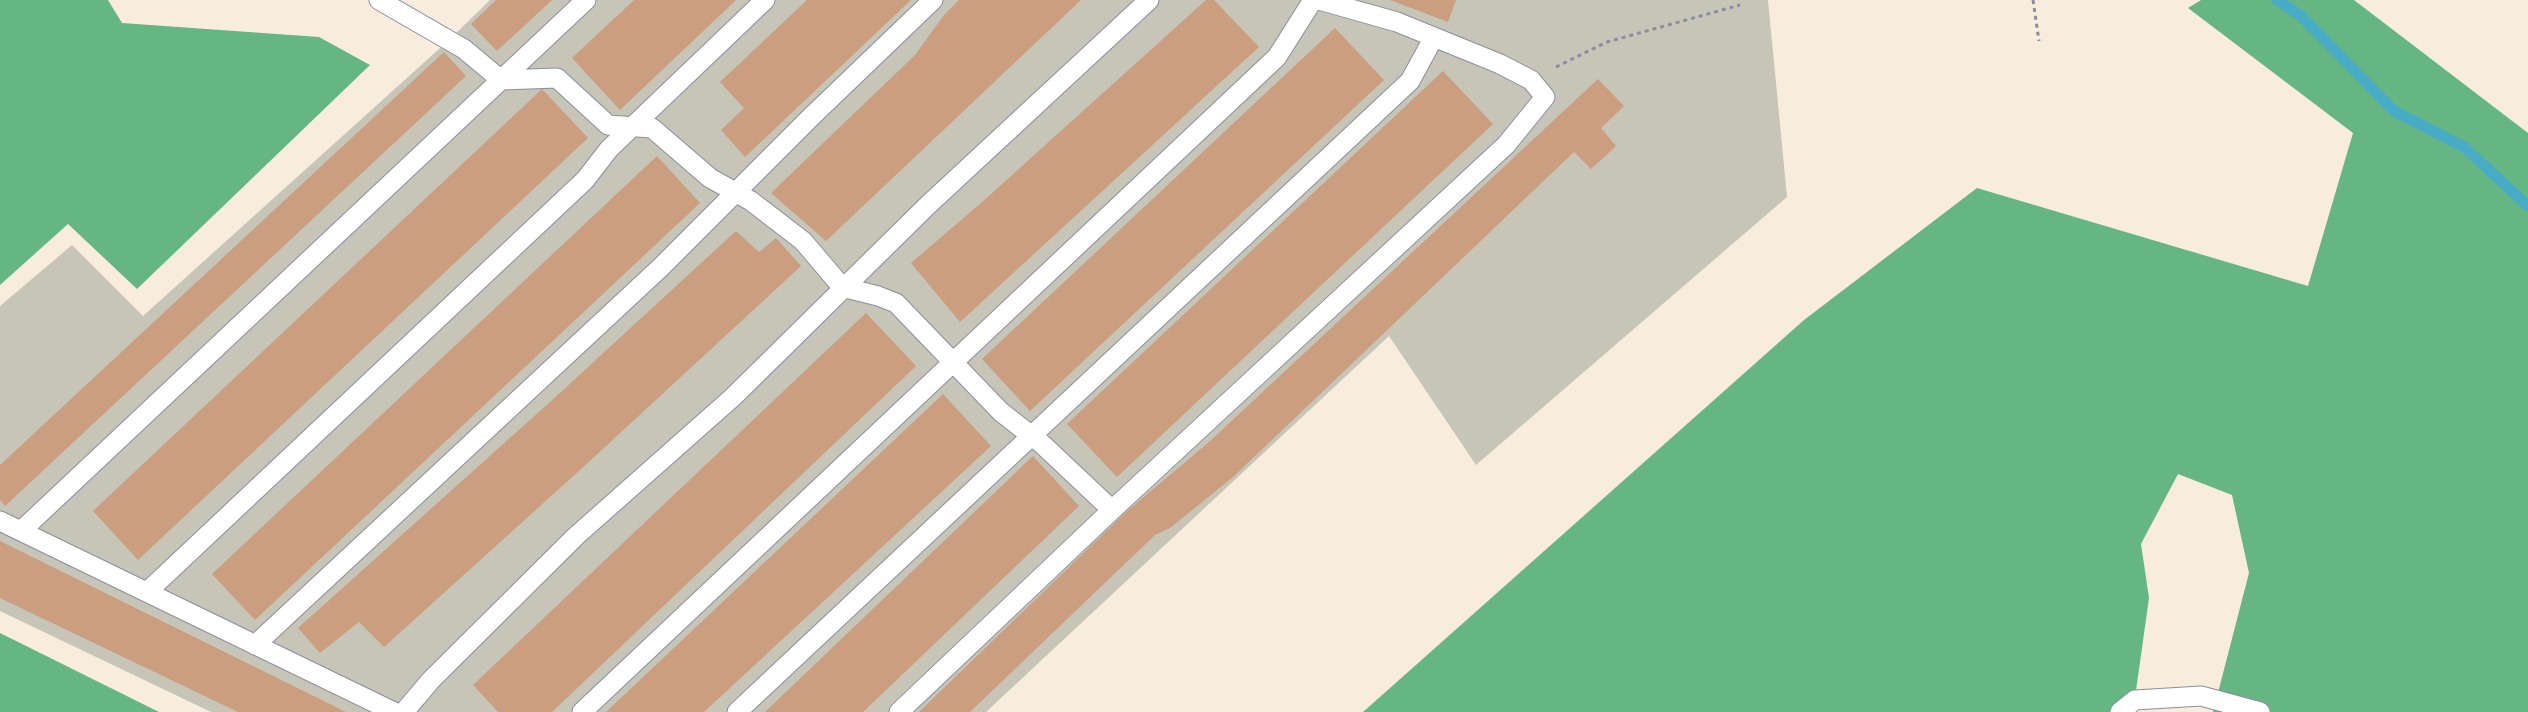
<!DOCTYPE html>
<style>
body{margin:0}
canvas{display:block;background:#f8eddd}
</style>
<canvas width="2528" height="712"></canvas>
<script>
const g = document.querySelector('canvas').getContext('2d');
g.lineJoin = 'round';
function paint(path, color) {
  g.fillStyle = color;
  g.fill(path, 'evenodd');
}
function strokePath(path, color, width, dash) {
  g.strokeStyle = color;
  g.lineWidth = width;
  g.lineCap = dash ? 'butt' : 'round';
  g.setLineDash(dash || []);
  g.stroke(path);
}
const industrial = new Path2D(`
 M490,0H1768L1787,197L1476,465L1389,336L986,712H211L0,611V306L72,245L143,316L449,40Z`);
const forest = new Path2D(`
 M0,0H108L122,23L319,37L370,65L137,289L68,224L0,285Z
 M2201,0H2354L2528,133V712H2213L2249,573L2232,495L2178,474L2141,544L2149,598L2133,712H1363L1804,320L1977,188L2308,286L2353,133L2188,8Z
 M0,633L159,712H0Z`);
const stream = new Path2D(`
 M2277,0L2300,15L2394,111L2464,147L2528,206`);
const building = new Path2D(`
 M496,0H552L497,51L471,24Z
 M634,0H736L620,110L572,58Z
 M807,0H911L745,157L721,130L744,108L720,82Z
 M959,0H1081L826,241L771,193L915,55L944,15Z
 M1206,0H1214L1259,47L960,322L911,263L981,203Z
 M1390,0H1456L1448,22Z
 M1335,28L1384,80L1030,411L982,359Z
 M444,52L466,76L5,506L0,500V465Z
 M1443,71L1493,124L1117,477L1067,424Z
 M1598,79L1624,106L1601,128L1616,146L1591,169L1574,152L1233,477L1170,528L1155,535L970,712H919L1126,512L1209,442Z
 M542,89L588,138L138,560L93,511Z
 M657,156L700,203L255,620L212,574Z
 M736,231L759,252L776,238L801,266L580,470L384,647L359,622L320,653L298,628L550,402Z
 M866,313L916,366L552,712H498L473,685Z
 M943,394L991,446L704,712H606Z
 M1033,456L1079,506L863,712H765Z
 M0,541L346,712H238L0,598Z`);
const path = new Path2D(`
 M2033,0L2039,41
 M1556,67L1607,42L1740,5`);
const service = new Path2D(`
 M379,0L464,49L501,80L557,78L608,125L652,128L710,178L751,201L803,241L842,287L878,296L896,303L1001,412L1042,444L1112,510
 M0,521L394,712
 M21,531L586,0
 M147,592L585,180L609,149L765,0
 M255,645L661,267L811,117L933,0
 M404,712L431,680L576,536L733,397L928,205L1149,0
 M582,712L1277,57L1313,0
 M737,712L1410,81L1434,37
 M899,712L1112,510L1506,145L1545,97L1531,80L1500,64L1397,22L1319,0
 M2120,712L2135,700L2201,696L2260,712`);
paint(industrial, '#c6c5b8');
paint(forest, '#65b683');
strokePath(stream, '#48acc7', 11);
paint(building, '#cb9e80');
strokePath(service, '#8a8e9e', 21);
strokePath(path, '#8a8e9e', 3, [4, 4]);
strokePath(service, '#fff', 19);
</script>
